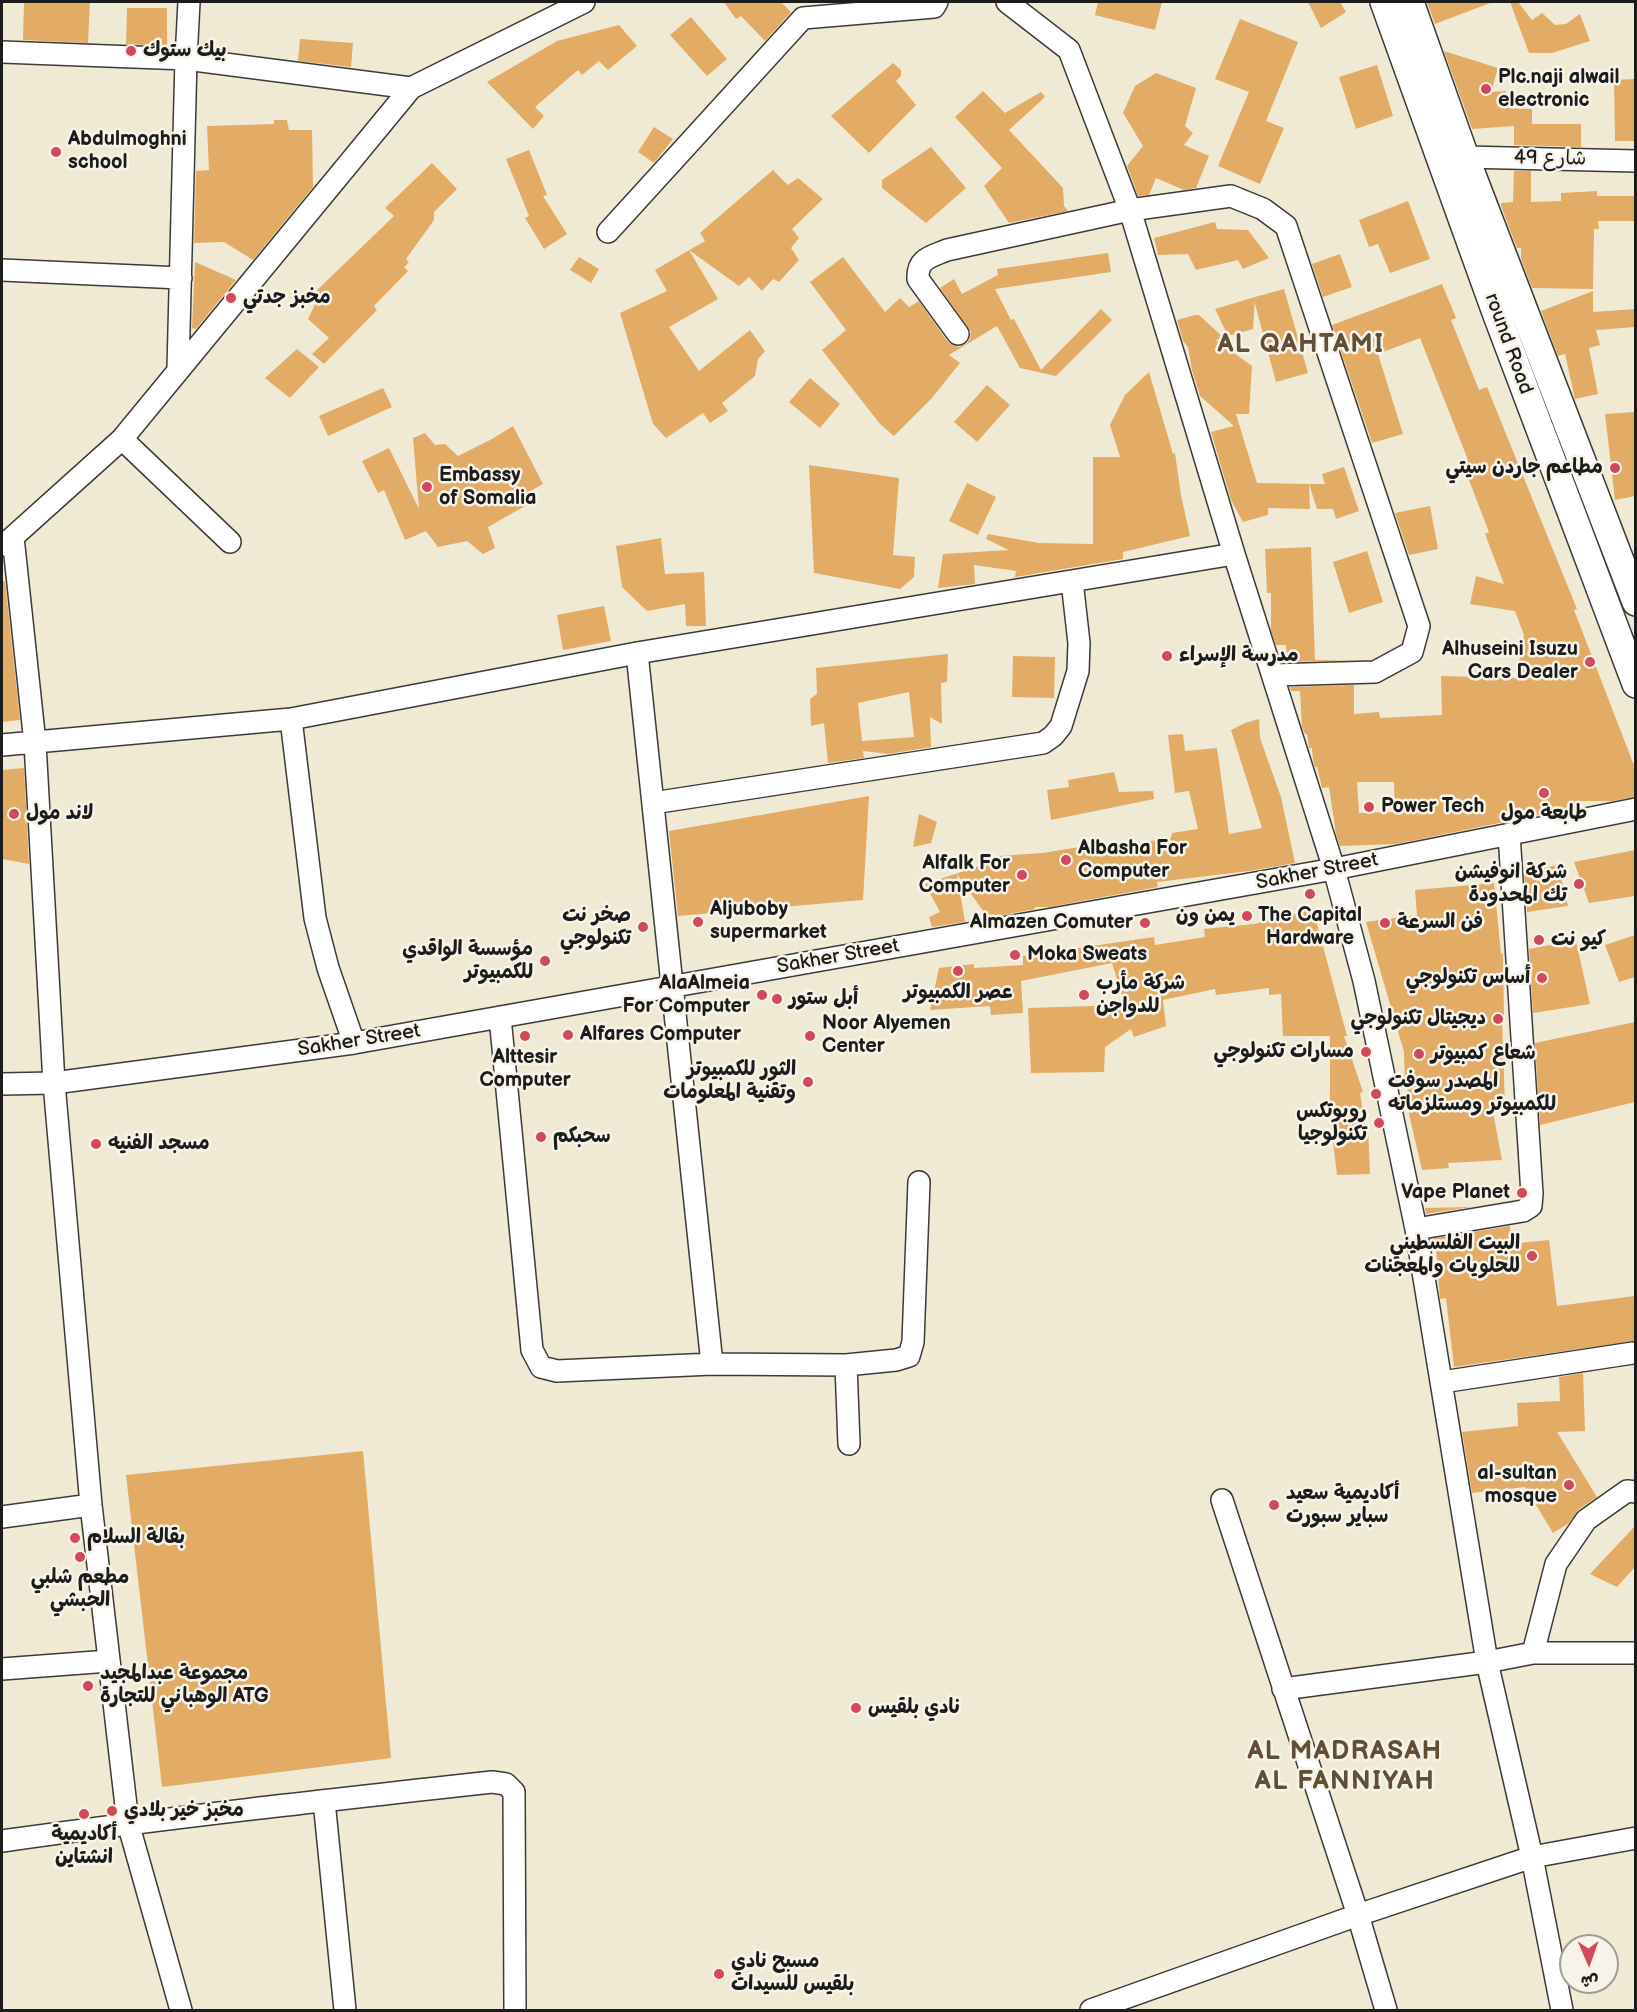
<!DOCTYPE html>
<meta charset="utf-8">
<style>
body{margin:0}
#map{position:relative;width:1637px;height:2012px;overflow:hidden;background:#f0ead4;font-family:"Balsamiq Sans","Playpen Sans Arabic",sans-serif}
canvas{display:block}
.frame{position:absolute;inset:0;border:3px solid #1c1c1c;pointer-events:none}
.north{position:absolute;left:1559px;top:1934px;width:60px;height:60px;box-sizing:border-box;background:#f7f3e8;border:2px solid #9f9d96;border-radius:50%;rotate:178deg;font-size:16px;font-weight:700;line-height:24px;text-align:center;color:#1c1c1c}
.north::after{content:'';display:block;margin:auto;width:21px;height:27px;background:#d1495b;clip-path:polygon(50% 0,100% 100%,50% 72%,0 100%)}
</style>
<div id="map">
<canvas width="1637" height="2012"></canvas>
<div class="frame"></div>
<div class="north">ش</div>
</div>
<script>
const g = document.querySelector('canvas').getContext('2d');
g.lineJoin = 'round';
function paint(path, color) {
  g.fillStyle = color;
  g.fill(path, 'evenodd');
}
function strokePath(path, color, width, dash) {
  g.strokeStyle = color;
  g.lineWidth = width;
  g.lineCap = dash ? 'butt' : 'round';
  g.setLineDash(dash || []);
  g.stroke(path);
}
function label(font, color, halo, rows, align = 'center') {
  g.font = font + ' "Balsamiq Sans","Playpen Sans Arabic",sans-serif';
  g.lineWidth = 5;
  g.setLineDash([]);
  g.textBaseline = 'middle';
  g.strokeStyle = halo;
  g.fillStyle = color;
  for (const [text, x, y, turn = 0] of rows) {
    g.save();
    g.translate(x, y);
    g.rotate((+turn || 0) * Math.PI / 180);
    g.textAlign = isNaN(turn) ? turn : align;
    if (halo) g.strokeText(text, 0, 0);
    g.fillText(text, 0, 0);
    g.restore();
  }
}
const building = new Path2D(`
 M24,2H90L88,43L23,40Z
 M724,2H781L791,12L765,41L741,16L736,19Z
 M1098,2H1162L1155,30L1095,15Z
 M1308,2H1340L1346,12L1321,28Z
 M1427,2H1489L1490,3L1435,24Z
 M1510,2H1518L1532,20L1542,13L1555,25L1566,24L1580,14L1590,41L1552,53H1529Z
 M127,8H167V46L126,44Z
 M691,17L727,59L707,76L670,35Z
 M1240,19L1298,42L1266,121L1284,128L1260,184L1218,166L1249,92L1215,79Z
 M619,25L637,46L608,70L599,61L582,75L578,70L535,107L544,116L533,129L487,82L557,41Z
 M300,39L353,43L351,67L298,61Z
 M1444,51L1498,68L1491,92L1506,91L1507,108L1532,109V124H1581V147L1514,145V126L1472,129Z
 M893,63L901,70V76L896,81L916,105L869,153L831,116Z
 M1377,65L1393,116L1356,129L1339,77Z
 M1156,73L1196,88L1185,126L1193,133L1184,145L1209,156L1196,188L1184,190L1156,178L1149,195L1138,196L1127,166L1143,146L1123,113L1135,86Z
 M1635,79V141H1615L1614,80Z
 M983,91L1005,113L1041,92L1045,97L1009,130L1063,188L1064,206L1068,211L1009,223L984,186L1002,168L955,117Z
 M274,120H287L289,130H312L313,187L253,260L224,242L194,243L196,171L209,170L207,126L274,124Z
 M654,127L673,139L654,163L638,152Z
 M931,147L966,188L926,223L882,188V180Z
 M529,150L547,195L543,196L567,234L544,249L525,218L529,216L506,159Z
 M432,163L457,189L434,212V220L406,259L409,262L404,267L408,271L374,306L377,310L324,364L312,354L329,338L308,319L318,298L312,295L394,216L385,208Z
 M773,170L788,185L798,178L823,199L792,229L799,238L791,248L799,260L779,282L773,279L762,291L749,277L739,286L689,250L718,299L669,327L699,371L750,330L765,351L758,359L755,376L722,403L728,411L710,423L703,413L666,438L653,424L620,313L667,291L655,270L705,241L700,233Z
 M1514,171H1531V202L1561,201V193L1597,191V196H1635V221H1598L1599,229H1594L1593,289L1532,288L1521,259V248H1517L1501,206V203L1513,202Z
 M1408,201L1430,259L1390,273L1378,244L1369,247L1359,220Z
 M1215,222L1217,229L1248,230L1269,258L1243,269L1238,260L1196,270L1188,254L1158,255L1154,238Z
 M1108,253L1111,272L995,289L1011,320L1014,319L1041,370L1101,309L1112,320L1056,376L1020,368L997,326L949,355L960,363L931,399L894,436L880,424L822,350L846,330L810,282L843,257L885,312L900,298L909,307L919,301L948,342L952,345L959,347L966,344L970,339L971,332L940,288L954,279L962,294L998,275L997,269Z
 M1340,254L1352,287L1323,297L1312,264Z
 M579,257L599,269L591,283L570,270Z
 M195,262L236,280L196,329L192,328Z
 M1442,284L1456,318L1451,320L1479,390L1487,387L1577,609L1574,610L1635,768V797L1612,801H1576L1578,807L1396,844L1340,846L1336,834L1329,787L1322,788L1317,767H1315L1313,760L1312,748H1309L1307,734H1305L1302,727L1300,691H1291L1290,687L1354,685V714L1379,712L1380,718L1442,715L1441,676L1516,678L1524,635L1515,611L1470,604L1476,576L1504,584L1485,534L1489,532L1462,462L1468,460L1420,338L1378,354L1403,434L1372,443L1332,325ZM1357,782H1394L1395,812L1359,813Z
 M1284,289L1308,373L1276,382L1255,304V297Z
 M1593,291V312L1635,309V327L1596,330L1600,345L1589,348L1598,394L1575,399L1565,354L1558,356L1541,311Z
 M1255,297L1253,329L1228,336L1215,309Z
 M1195,315H1199L1224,338L1216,340L1252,366L1249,414H1236L1257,483L1309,484L1310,509L1268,508V515L1243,522L1231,500L1211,432L1234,426L1200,396L1192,370L1188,347L1183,341L1177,320Z
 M297,349L319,367L290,398L265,378Z
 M1149,372L1173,454L1175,453L1181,495L1190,536L1123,552V559L1015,577L1016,571L974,565L975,584L938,588L943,554L1009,550L986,539L988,534L1039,543L1093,544V457H1120L1110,425L1125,395Z
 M810,378L840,404L820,428L789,402Z
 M987,385L1010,405L977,442L954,422Z
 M383,388L392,407L328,436L319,416Z
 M1635,412V496L1615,500L1605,414Z
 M513,426L543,484L525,494L527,505L488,527L495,548L483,554L467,541L438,547L426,531L405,540L384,490L378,493L362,461L389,448L419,509L413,438L425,433L435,445L445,444L458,456L492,439Z
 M809,465L899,478L893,555L915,557L914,577L900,589L814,573Z
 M1344,467L1359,511L1336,519L1333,509H1317L1309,484H1325L1322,474Z
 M967,483L996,497L978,535L949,521Z
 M1430,506L1438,549L1409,555L1395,513Z
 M661,538L665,574L704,572L706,626H686L685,604L647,611L622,587L616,546Z
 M1311,547L1315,660H1354L1287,662L1286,645H1276L1271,630V593H1267L1265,549Z
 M1367,551L1383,602L1349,613L1333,562Z
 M2,581H5L20,720L2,722Z
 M604,606L611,641L563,650L557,615Z
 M948,654L947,682L941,683L942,724L930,717L931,747L888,754L863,751L864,758L828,763L824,723L811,726L810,699L817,694L816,668ZM909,692L914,737L862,741L858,703Z
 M1013,656L1055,657L1054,698L1012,697Z
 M1259,719L1260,738L1281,797L1295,863L1249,871L1157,882L1158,887L1049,907H1035V909L988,918L957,874L965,922L932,927L929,917L940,912L925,884L985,864L984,857L1042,853L1080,847V851L1171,838L1172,833L1198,829L1189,791L1175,793L1168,735L1183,734L1185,751L1217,748L1229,834L1262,828L1231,730L1245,723Z
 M24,768L29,864L2,859V770Z
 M1114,772L1119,792L1153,791L1154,799L1051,820L1047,790L1069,787L1068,780Z
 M869,796L863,900L678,916L669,831Z
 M919,814L937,822L931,843L913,847Z
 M1635,850V896L1589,903L1574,862Z
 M1558,865L1568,906L1527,912L1524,872Z
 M1494,883L1501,954H1503L1504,1019H1502L1505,1107H1492L1502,1160L1448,1163L1449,1168L1422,1170L1409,1114L1407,1085H1405L1404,1052L1366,922L1417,915L1415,890Z
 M1313,909L1347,1036H1344L1363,1092L1360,1093L1365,1125H1368L1370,1174L1337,1175L1330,1118V1036H1283L1281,994L1269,995V988L1216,995L1215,989L1163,1000L1166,1026L1134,1037L1131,1029L1105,1047L1104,1072L1031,1073L1028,1008L1125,1005L1112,963L1021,981L1023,1013L991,1015L990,1006L930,1010L939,968L974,964V968L1023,965V956L1154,937L1155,945L1205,937L1204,929L1254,924Z
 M1635,935V977L1619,982L1605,945Z
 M1570,941H1576L1590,1004L1533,1013L1529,949Z
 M1635,1022V1102L1540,1125L1535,1043Z
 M1471,1207L1426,1214L1425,1208Z
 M1510,1226V1244L1549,1240L1557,1306L1635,1296V1341L1454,1367L1446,1298L1440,1299L1436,1248H1432L1431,1239Z
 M1583,1373L1585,1431L1557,1432L1597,1497L1578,1510L1569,1523L1553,1533L1525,1487L1472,1493L1462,1432L1518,1426L1517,1403L1560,1401L1559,1377Z
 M363,1451L391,1758L162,1787L126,1475Z
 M1635,1526V1567L1617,1587L1590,1574Z`);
const minor = new Path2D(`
 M1007,2L1069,50L1130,210L1234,554L1334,869L1364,981L1416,1229L1487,1662L1532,1857L1562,2010
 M2,52L186,59L411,88
 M1465,157L1636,161
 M608,232L803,18L934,7L937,2
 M2,270L181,278
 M958,334L918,279C917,258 931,257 947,250L1130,210L1231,196L1263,209L1286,226L1419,626L1412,652L1375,672L1273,675
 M178,368L186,59L189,2
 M122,439L230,542
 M13,537L35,743L54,1083L91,1505L128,1823L181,2010
 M4,545L122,439L411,88L584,2
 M637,653L712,1364
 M291,719L315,918L328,968L354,1043
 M2,745L291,719L637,653L1234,554
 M653,803L1043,743L1053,736L1061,726L1078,671L1079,643L1072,581
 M500,1017L532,1350L541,1367L557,1371L712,1364L846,1365L896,1360L909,1356L913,1342L919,1182
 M2,1084L54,1083L354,1043L1334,869L1636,809
 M1416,1229L1523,1211L1531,1206L1532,1194L1509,834
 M846,1365L849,1444
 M1442,1382L1633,1353
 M1222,1500L1358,1915L1386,2010
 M2,1517L91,1505
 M1533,1653L1556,1564L1586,1520L1627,1491L1636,1492
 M2,1669L109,1661
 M1283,1689L1487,1662L1533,1653H1636
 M324,1801L345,2010
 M2,1841C165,1818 328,1800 492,1782L506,1784L514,1792L515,2010
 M1091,2010L1358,1915L1532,1857L1636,1838`);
const major = new Path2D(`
 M1384,2L1495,310L1636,684
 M1410,2L1465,157L1636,602`);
const markers = [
 [131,51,6,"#d1495b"],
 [1486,89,6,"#d1495b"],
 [56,152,6,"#d1495b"],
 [231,298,6,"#d1495b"],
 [1615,468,6,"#d1495b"],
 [427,487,6,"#d1495b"],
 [1167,656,6,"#d1495b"],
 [1590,662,6,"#d1495b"],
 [1544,793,6,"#d1495b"],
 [1369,807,6,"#d1495b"],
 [14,814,6,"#d1495b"],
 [1066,860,6,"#d1495b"],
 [1022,875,6,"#d1495b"],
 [1579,884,6,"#d1495b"],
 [1310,894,6,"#d1495b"],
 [1247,916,6,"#d1495b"],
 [698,922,6,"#d1495b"],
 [1145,923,6,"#d1495b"],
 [1385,923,6,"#d1495b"],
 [643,927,6,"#d1495b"],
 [1539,940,6,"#d1495b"],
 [1015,955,6,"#d1495b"],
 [545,961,6,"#d1495b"],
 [958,971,6,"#d1495b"],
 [1542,978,6,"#d1495b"],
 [762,995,6,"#d1495b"],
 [1084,995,6,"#d1495b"],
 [777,999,6,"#d1495b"],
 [1498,1019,6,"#d1495b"],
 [568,1035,6,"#d1495b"],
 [525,1036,6,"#d1495b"],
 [810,1036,6,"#d1495b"],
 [1366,1052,6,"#d1495b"],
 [1419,1054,6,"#d1495b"],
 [808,1082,6,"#d1495b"],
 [1376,1094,6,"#d1495b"],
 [1379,1123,6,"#d1495b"],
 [541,1137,6,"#d1495b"],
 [96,1144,6,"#d1495b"],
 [1522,1193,6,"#d1495b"],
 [1532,1256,6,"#d1495b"],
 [1569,1485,6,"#d1495b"],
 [1274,1505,6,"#d1495b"],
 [75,1538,6,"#d1495b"],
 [80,1557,6,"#d1495b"],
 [88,1686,6,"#d1495b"],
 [856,1708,6,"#d1495b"],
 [112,1811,6,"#d1495b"],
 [84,1814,6,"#d1495b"],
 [719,1974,6,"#d1495b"]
];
const poiNames = [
 ["بيك ستوك",143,51],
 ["Plc.naji alwail",1498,78],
 ["electronic",1498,101],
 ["Abdulmoghni",68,140],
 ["school",68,163],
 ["مخبز جدتي",243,298],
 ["مطاعم جاردن سيتي",1603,468,"right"],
 ["Embassy",439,476],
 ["of Somalia",439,499],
 ["Alhuseini Isuzu",1578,650,"right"],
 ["Cars Dealer",1578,673,"right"],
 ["مدرسة الإسراء",1179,656],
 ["Power Tech",1381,807],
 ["لاند مول",26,814],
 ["طابعة مول",1544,814,"center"],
 ["Albasha For",1078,849],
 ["Computer",1078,872],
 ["Alfalk For",1010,864,"right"],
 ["Computer",1010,887,"right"],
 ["شركة انوفيشن",1567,873,"right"],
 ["تك المحدودة",1567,896,"right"],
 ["Aljuboby",710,910],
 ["supermarket",710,933],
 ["صخر نت",631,916,"right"],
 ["تكنولوجي",631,939,"right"],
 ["يمن ون",1235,916,"right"],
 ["The Capital",1310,916,"center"],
 ["Hardware",1310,939,"center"],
 ["Almazen Comuter",1133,923,"right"],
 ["فن السرعة",1397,923],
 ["كيو نت",1551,940],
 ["مؤسسة الواقدي",533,950,"right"],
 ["للكمبيوتر",533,973,"right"],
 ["Moka Sweats",1027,955],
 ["أساس تكنولوجي",1530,978,"right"],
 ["AlaAlmeia",750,984,"right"],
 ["For Computer",750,1007,"right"],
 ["شركة مأرب",1096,984],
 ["للدواجن",1096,1007],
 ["عصر الكمبيوتر",958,993,"center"],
 ["أبل ستور",789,999],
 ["ديجيتال تكنولوجي",1486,1019,"right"],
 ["Noor Alyemen",822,1024],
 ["Center",822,1047],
 ["Alfares Computer",580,1035],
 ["مسارات تكنولوجي",1354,1052,"right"],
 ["شعاع كمبيوتر",1431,1054],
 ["Alttesir",525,1058,"center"],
 ["Computer",525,1081,"center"],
 ["الثور للكمبيوتر",796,1070,"right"],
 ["وتقنية المعلومات",796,1093,"right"],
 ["المصدر سوفت",1388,1082],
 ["للكمبيوتر ومستلزماته",1388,1105],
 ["روبوتكس",1367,1112,"right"],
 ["تكنولوجيا",1367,1135,"right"],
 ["سحبكم",553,1137],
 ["مسجد الفنيه",108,1144],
 ["Vape Planet",1510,1193,"right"],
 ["البيت الفلسطيني",1520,1244,"right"],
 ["للحلويات والمعجنات",1520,1267,"right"],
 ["al-sultan",1557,1474,"right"],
 ["mosque",1557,1497,"right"],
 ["أكاديمية سعيد",1286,1494],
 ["سباير سبورت",1286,1517],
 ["بقالة السلام",87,1538],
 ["مطعم شلبي",80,1578,"center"],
 ["الحبشي",80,1601,"center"],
 ["مجموعة عبدالمجيد",100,1674],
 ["الوهباني للتجارة ATG",100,1697],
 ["نادي بلقيس",868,1708],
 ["مخبز خير بلادي",124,1811],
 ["أكاديمية",84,1835,"center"],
 ["انشتاين",84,1858,"center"],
 ["مسبح نادي",731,1962],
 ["بلقيس للسيدات",731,1985]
];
const streetNames = [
 ["شارع 49",1550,159,1],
 ["round Road",1508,344,70],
 ["Sakher Street",1317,872,-11],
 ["Sakher Street",838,957,-10],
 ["Sakher Street",359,1041,-9]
];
const districtNames = [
 ["AL QAHTAMI",1301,345],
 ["AL MADRASAH",1345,1752],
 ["AL FANNIYAH",1345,1782]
];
paint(building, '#e2ab66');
strokePath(minor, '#3c3b38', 24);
strokePath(major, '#3c3b38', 30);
strokePath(minor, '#fff', 21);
strokePath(major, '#fff', 27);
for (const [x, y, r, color] of markers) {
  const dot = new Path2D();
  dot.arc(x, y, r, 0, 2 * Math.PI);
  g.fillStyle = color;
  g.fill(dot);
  strokePath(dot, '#f7f3e8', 2);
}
label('bold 20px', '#1c1c1c', '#f7f3e8', poiNames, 'left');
label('20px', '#1c1c1c', '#f7f3e8', streetNames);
g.letterSpacing = '1.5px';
label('bold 26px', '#614e36', '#f7f3e8', districtNames);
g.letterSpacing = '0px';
</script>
